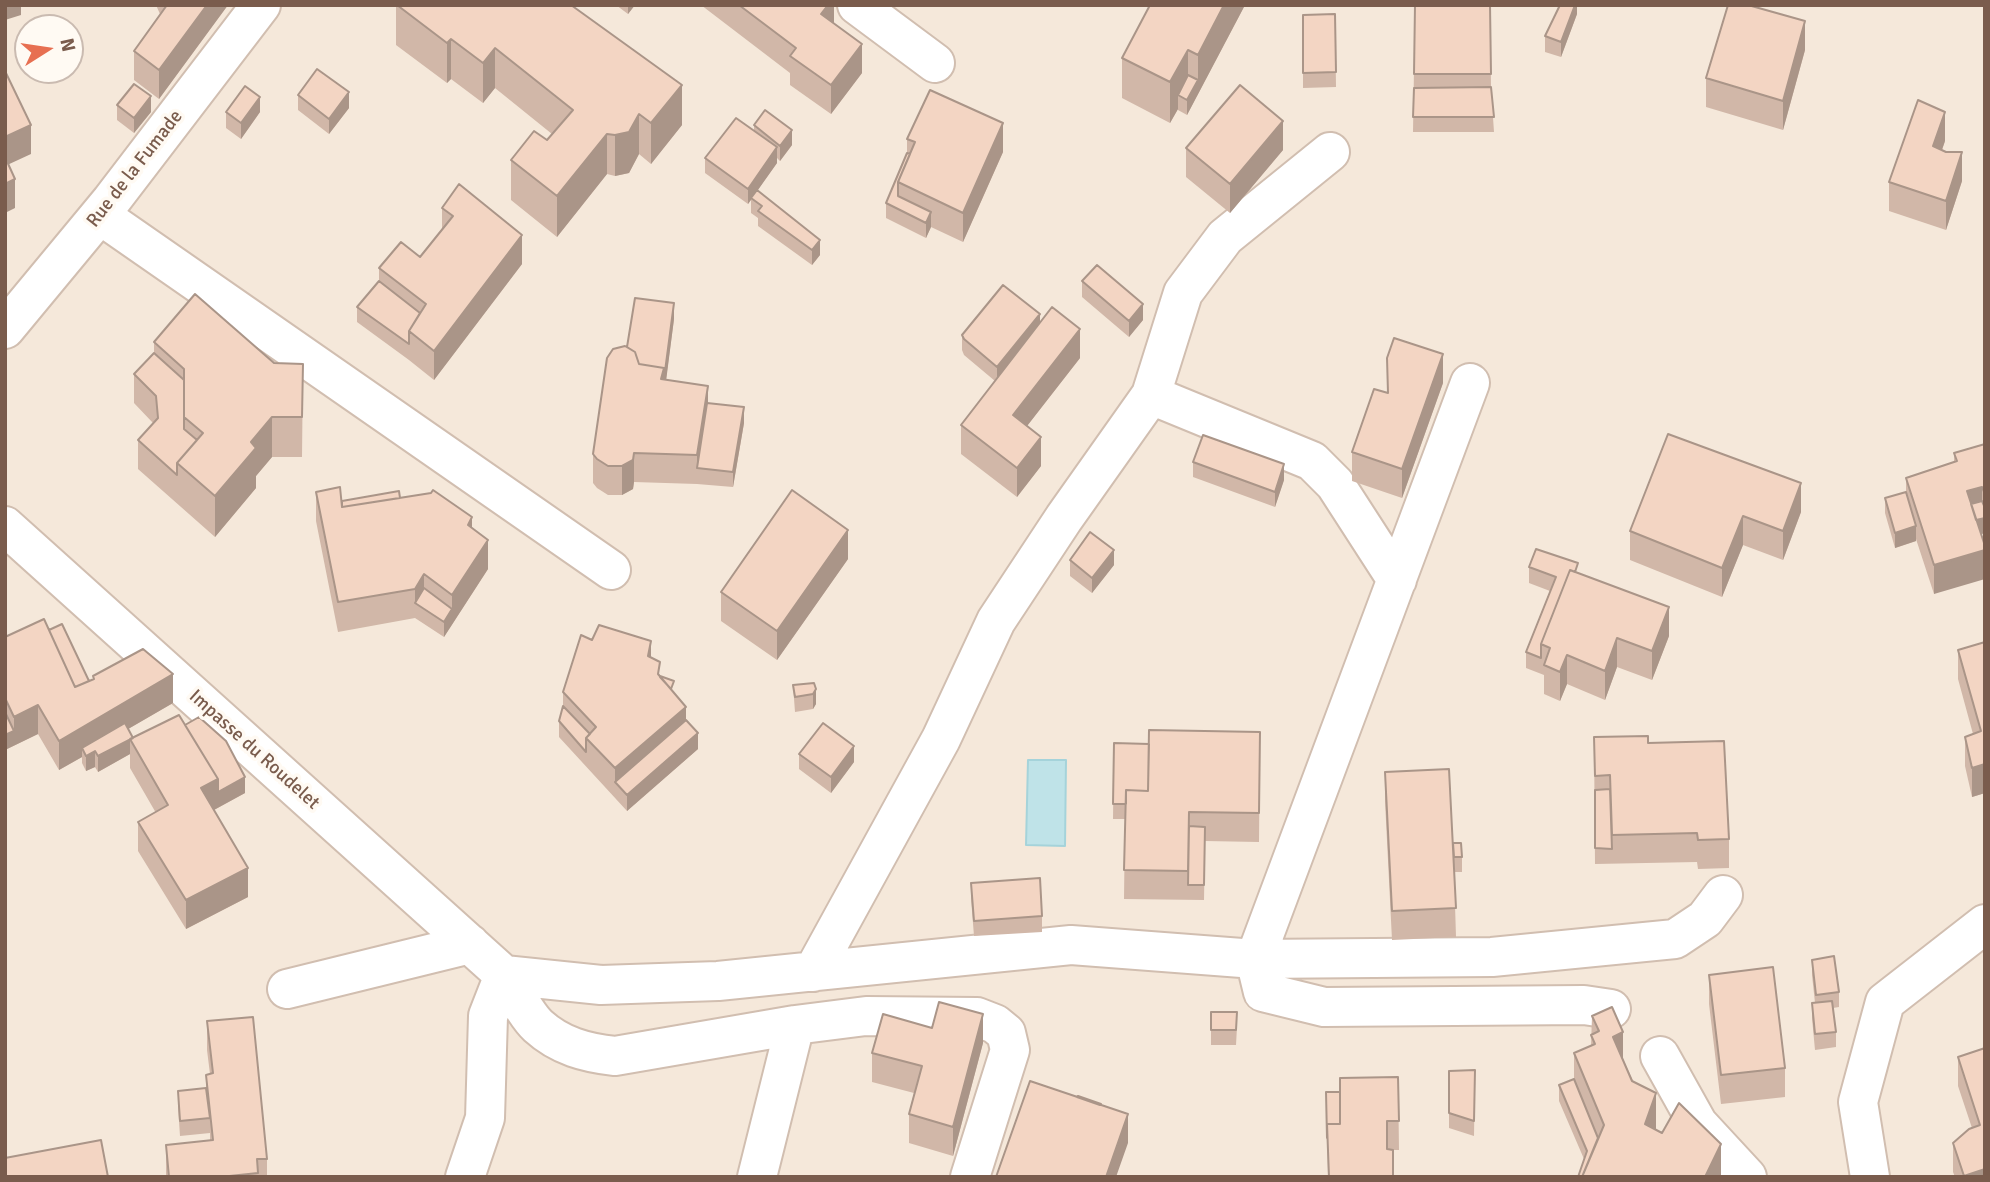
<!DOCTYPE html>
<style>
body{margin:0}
#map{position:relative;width:1990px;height:1182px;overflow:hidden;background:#fdf6ec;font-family:Signika,sans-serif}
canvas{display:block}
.frame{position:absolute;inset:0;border:7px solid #7a5c4d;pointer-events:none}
.north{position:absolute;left:14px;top:14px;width:70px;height:70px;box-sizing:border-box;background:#fffaf3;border:2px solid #cabbb1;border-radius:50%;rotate:78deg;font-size:19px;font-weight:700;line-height:28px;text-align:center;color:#7a5c4d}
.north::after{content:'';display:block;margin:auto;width:24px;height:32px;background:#e76f51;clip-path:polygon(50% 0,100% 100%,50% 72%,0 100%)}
</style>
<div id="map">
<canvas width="1990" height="1182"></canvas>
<div class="frame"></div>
<div class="north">N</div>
</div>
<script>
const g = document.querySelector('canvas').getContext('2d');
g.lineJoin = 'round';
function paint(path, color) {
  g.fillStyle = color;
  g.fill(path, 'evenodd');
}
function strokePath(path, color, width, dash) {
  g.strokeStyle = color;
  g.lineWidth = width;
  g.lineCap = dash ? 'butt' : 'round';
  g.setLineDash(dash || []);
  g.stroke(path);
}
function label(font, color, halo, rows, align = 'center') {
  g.font = font + ' Signika,sans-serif';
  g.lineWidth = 7;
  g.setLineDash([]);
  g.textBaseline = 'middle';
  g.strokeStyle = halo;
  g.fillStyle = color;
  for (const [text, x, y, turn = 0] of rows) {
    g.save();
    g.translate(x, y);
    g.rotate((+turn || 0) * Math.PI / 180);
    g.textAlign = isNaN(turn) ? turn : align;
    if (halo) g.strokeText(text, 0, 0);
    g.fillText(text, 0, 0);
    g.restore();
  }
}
const residential = new Path2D(`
 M5,5H1985V1177H5ZM28,28H70V70H28Z`);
const water = new Path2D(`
 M1028,760H1066L1065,846L1026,845Z`);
const minor = new Path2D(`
 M857,5L935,63
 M100,215L611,570
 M5,329L111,201L261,5
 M1151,395L1183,293L1225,237L1330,152
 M5,526L504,975C513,989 526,1015 538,1026C560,1046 586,1053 615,1056L795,1025L866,1016L977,1017L995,1024L1006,1033L1010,1050L970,1177
 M813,972L941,739L996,621L1064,518L1151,395L1312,461L1335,484L1397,580
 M504,975L601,985L718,981L1071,945L1255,959L1470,383
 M287,989L470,944
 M1611,1009L1584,1005L1324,1007L1263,992L1255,959L1492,957L1675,939L1705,919L1723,895
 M1660,1056L1698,1124L1747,1177
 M465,1177L485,1118L488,1016L504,975
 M757,1177L795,1025
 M1870,1177L1858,1102L1885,1002L1985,924`);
const wall = new Path2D(`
 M156,5H228L159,99L134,80V51L160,14Z
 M396,5H571L682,125L651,164L639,154L629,173L615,176L607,174L557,237L511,200V160L547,140L552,134L495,88L483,103L451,79L447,83L396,45Z
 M616,5H635L628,14Z
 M701,5H834V23L862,73L831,114L790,85V73Z
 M1245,5L1187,115L1178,110V109L1170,123L1122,98V58Z
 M1415,5H1490L1491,88L1494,132H1413Z
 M1577,5V14L1561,57L1545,52V36Z
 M1335,14L1336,87L1303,88V15Z
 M1805,50L1783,130L1706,107V78Z
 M298,95L349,108L329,134L298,110Z
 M117,105L151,112L134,133L117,120Z
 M226,112H260L241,139L226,128Z
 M754,125L792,145L780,161L777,158V163L757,191L820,255L812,265L758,226V218L751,213V200L748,204L705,173V158L754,131Z
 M907,139L1003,152L963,242L931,227L926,238L886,218V203L907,153Z
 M1945,141L1942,150L1962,181L1946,230L1889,211V182Z
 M1186,148L1283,150L1230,213L1186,177Z
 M442,208L522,264L434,380L409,360L357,322V307L379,281V268L420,257L442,230Z
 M1082,281L1143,320L1129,337L1082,297Z
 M674,319L666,379L744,423L733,487L697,484L634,482L633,489L622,495H608L597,488L593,483V454L627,347Z
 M1040,323L1080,358L1027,426L1041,466L1017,497L961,454V425L995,381L964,355L962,350V335Z
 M154,342L274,363L303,364L302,457H272L256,476V488L215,537L138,469V440L153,423L134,403V374L154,353Z
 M1387,358L1443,383L1402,498L1352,481V452L1387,392Z
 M1985,444V533L1981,534L1934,594L1916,539V541L1895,548L1885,513V498L1906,492V478L1954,462V453Z
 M1193,462L1284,480L1275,507L1193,477Z
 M1801,483V512L1783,560L1743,545L1722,597L1630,560V531Z
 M316,492L342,501L400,498L472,528L488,569L444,637L415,618L338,632L316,521Z
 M848,559L777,660L721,621V592Z
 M1070,560L1114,565L1092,593L1070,576Z
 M1529,567L1578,573L1669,636L1652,680L1617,667L1605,700L1567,684L1560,701L1544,694V675L1526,668V652L1550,591L1529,583Z
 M49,630L89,681L93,680V676L173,703L128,729L133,738L185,725L245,793L214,810L248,897L186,929L138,851V822L156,813L130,768V754L98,772L95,767L86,771L82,763V757L59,770L38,734L5,750V637Z
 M592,640L651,658L660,676L674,692L698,749L627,811L559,737V721L563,706V692Z
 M1985,642V793L1972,797L1965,766V737L1973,734L1958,679V650Z
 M814,683L816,704L813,709L795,712L793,685Z
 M1260,732L1259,842L1205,841L1204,900L1124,899L1125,819H1113L1114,743L1149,744Z
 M1594,737L1648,743L1729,839V868L1698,869L1697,862L1595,864Z
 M799,754L854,762L831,793L799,769Z
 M1385,772L1453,843L1462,857V872H1454L1456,937L1392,940L1385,801Z
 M971,883L1042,916V932L974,936L971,898Z
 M1812,960L1839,992V1007L1833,1008L1836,1032V1047L1815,1050L1812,1018V1003H1815L1812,975Z
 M1709,975L1785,1068V1097L1721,1104L1709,1004Z
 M1211,1012L1237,1027L1236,1045H1211Z
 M1592,1016L1623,1059L1656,1130L1721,1177L1584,1159L1559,1101V1085L1574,1079V1053L1591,1046Z
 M207,1021L267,1159V1177H166V1145L210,1141V1133L180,1136L178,1106V1091L206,1088V1075L210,1074L207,1050Z
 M983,1043L953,1156L909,1143V1114L914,1093L872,1082V1053Z
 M1985,1048V1177H1955L1953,1172V1143L1972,1128L1958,1086V1057Z
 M1475,1070L1474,1136L1449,1128V1071Z
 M1398,1077L1399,1150H1393V1177H1328L1326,1092H1340Z`);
const shadedWall = new Path2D(`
 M5,5H21V15L5,20Z
 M207,5H228L159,99V70Z
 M628,5H635L628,14Z
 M828,5H834V26L821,14Z
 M1224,5H1245L1187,115V100L1198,80V55Z
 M1575,5H1577V14L1561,57V42Z
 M1805,21V50L1783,130V101Z
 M451,39V79L447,83V43Z
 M862,44V73L831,114V85Z
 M495,48V88L483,103V63Z
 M1188,50V90L1178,95V109L1170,123V82Z
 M682,85V125L651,164V123Z
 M349,92V108L329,134V119Z
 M151,96V112L134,133V118Z
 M260,97V112L241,139V123Z
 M1945,112V141L1933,175V146Z
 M639,114V154L629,173L615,176V135Z
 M1283,121V150L1230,213V184Z
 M1003,123V152L963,242V213Z
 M31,125V154L5,166V137Z
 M792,130V145L780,161V146Z
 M607,134V174L557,237V196Z
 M777,147V163L748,204V189Z
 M1962,152V181L1946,230V201Z
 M15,179V208L5,213V184Z
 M931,212V227L926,238V223Z
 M522,235V264L434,380V351Z
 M820,240V255L812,265V250Z
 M674,303V319L664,397L661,379Z
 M1143,304V320L1129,337V321Z
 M1040,314V329L997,382V367Z
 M1080,329V358L1013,444V415Z
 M1443,354V383L1402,498V469Z
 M708,386V415L697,468V455Z
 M744,407V423L733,487V472Z
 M272,417V457L256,476V488L215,537V496L251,442Z
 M1041,437V466L1017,497V468Z
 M634,453V482L633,489L622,495V466Z
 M1284,464V480L1275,507V492Z
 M1801,483V512L1783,560V531Z
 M1982,487V516L1971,519L1967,491Z
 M1743,516V545L1722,597V568Z
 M472,517V546L468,525Z
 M1985,518V533L1972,537V521Z
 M1916,526V541L1895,548V533Z
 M848,530V559L777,660V631Z
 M488,540V569L444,637V622L452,609V595Z
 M1114,550V565L1092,593V578Z
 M1985,550V579L1934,594V565Z
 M424,574V603H415V589Z
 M1669,607V636L1652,680V651Z
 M1617,638V667L1605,700V671Z
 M651,641V670L648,656Z
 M1567,655V684L1560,701V672Z
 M173,674V703L85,754L82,748V757L59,770V741Z
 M816,689V704L813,709V694Z
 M38,705V734L5,750V735L14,731V717Z
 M686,707V736L615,782V768Z
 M698,733V749L627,811V795Z
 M130,739V754L98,772V756Z
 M854,746V762L831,793V777Z
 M95,751V767L86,771V756Z
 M1985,764V793L1972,797V768Z
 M245,777V793L201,817V788L218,779Z
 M248,868V897L186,929V900Z
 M983,1014V1043L953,1156V1127Z
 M1623,1032V1073L1613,1037Z
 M1656,1093V1134L1645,1124Z
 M1128,1114V1143L1116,1177H1106Z
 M1721,1144V1177H1705Z
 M1985,1169V1177H1964V1176Z`);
const building = new Path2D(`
 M167,5H207L159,70L134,51Z
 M397,5H571L682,85L651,123L639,114L629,132L615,135L607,134L557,196L511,160L534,131L547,140L573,110L495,48L483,63L451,39L447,43Z
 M739,5H828L821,14L862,44L831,85L790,56L796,48Z
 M1150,5H1224L1198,55L1188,50L1170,82L1122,58Z
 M1415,5H1490L1491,74H1414Z
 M1560,5H1575L1561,42L1545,36Z
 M1728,5H1748L1805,21L1783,101L1706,78Z
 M1335,14L1336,72L1303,73V15Z
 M317,69L349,92L329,119L298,95Z
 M5,71L31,125L5,137Z
 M1188,75L1198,80L1187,100L1178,95Z
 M134,84L151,96L134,118L117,105Z
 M1240,85L1283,121L1230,184L1186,148Z
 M245,86L260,97L241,123L226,112Z
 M1491,87L1494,117H1413L1414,88Z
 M930,90L1003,123L963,213L898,182L915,142L907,139Z
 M1918,100L1945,112L1933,146L1946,152H1962L1946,201L1889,182Z
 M765,110L792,130L780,146L754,125Z
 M736,118L777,147L748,189L705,158Z
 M907,153L910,154L898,182V196L931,212L926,223L886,203Z
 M5,157L15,179L5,184Z
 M459,184L522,235L434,351L409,331L426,304L379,268L401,242L420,257L453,216L442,208Z
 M757,190L820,240L812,250L758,211L762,206L751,198Z
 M1097,265L1143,304L1129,321L1082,281Z
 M379,281L420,313L409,331V344L357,307Z
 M1003,285L1040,314L997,367L964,339L962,335Z
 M195,294L274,363L303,364L302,417H272L251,442L256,448L215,496L177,463L203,433L184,417V369L154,342Z
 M635,298L674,303L664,379V368L639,364L635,352L627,347Z
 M1052,307L1080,329L1013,415L1041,437L1017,468L961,425Z
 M1394,338L1443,354L1402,469L1352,452L1374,389L1388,393L1387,358Z
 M625,346L635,352L639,364L664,368L661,379L708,386L697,455L634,453L633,460L622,466H608L597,459L593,454L607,358L613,349Z
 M154,353L184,380V429L197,440L177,463V475L138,440L158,418L156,396L134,374Z
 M707,403L744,407L733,472L697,468Z
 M1668,434L1801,483L1783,531L1743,516L1722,568L1630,531Z
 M1203,435L1284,464L1275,492L1193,462Z
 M1985,444V494L1982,487L1967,491L1985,546V550L1934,565L1906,478L1957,461L1954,453Z
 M340,487L342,507L431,493L433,490L472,517L468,525L488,540L452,595L424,574L415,589L338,602L316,492Z
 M792,490L848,530L777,631L721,592Z
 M399,491L400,498L342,507V501Z
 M1906,492L1916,526L1895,533L1885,498Z
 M1982,501L1985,508V518L1976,520L1971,504Z
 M1090,532L1114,550L1092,578L1070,560Z
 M1536,549L1578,563L1575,572L1570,570L1541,644V658L1526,652L1556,577L1529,567Z
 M1570,570L1669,607L1652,651L1617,638L1605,671L1567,655L1560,672L1544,665L1550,648L1541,644Z
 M424,588L452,609L444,622L415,603Z
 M44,619L75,687L94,679L93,676L143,649L173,674L59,741L38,705L14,717L5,698V637Z
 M62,624L89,681L75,687L49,630Z
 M599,625L651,641L648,656L660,662L658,674L686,707L615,768L586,738L596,727L563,692L581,635L592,640Z
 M1985,642V764L1972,768L1965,737L1981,731L1958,650Z
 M660,676L674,681L671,689L660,677Z
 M814,683L816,689L813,694L795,697L793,685Z
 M563,706L590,734L586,738V752L559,721Z
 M5,712L14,731L5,735Z
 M179,715L218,779L201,788L248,868L186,900L138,822L168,805L130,739Z
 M199,717L226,741L245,777L218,792V779L185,725Z
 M686,720L698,733L627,795L615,782Z
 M125,723L133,738L98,756L95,751L86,756L82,748Z
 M823,723L854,746L831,777L799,754Z
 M1149,730L1260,732L1259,813L1189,812L1188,871L1124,870L1126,790L1148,791Z
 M1648,736V743L1724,741L1729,839L1698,840L1697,833L1612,835L1610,775L1595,776L1594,737Z
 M1114,743L1149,744L1148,791L1126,790V804H1113Z
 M1449,769L1456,908L1392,911L1385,772Z
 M1610,789L1612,849L1595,848V790Z
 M1189,826L1205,827L1204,885H1188Z
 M1453,843H1461L1462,857H1454Z
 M1040,878L1042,916L974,921L971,883Z
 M1834,956L1839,992L1816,995L1812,960Z
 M1773,967L1785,1068L1721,1075L1709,975Z
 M1832,1001L1836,1032L1815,1034L1812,1003Z
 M939,1002L983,1014L953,1127L909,1114L922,1066L872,1053L883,1014L932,1028Z
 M1612,1007L1623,1032L1613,1037L1632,1081L1656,1093L1645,1124L1662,1133L1679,1103L1721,1144L1705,1177H1582L1604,1125L1574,1053L1595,1044L1591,1035L1599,1031L1592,1016Z
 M1211,1012H1237L1236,1030H1211Z
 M253,1017L267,1159H257L258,1173L220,1177H169L166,1145L213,1140L206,1075L213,1073L207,1021Z
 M1985,1048V1169L1964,1176L1953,1143L1969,1129L1980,1125L1958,1057Z
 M1475,1070L1474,1121L1449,1113V1071Z
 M1398,1077L1399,1121H1387V1149L1393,1150V1177H1329L1327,1124H1340V1078Z
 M1574,1079L1598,1138L1582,1177H1578L1587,1151L1559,1085Z
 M1030,1081L1128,1114L1106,1177H996Z
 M206,1088L210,1118L180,1121L178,1091Z
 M1326,1092H1340V1124H1327V1138Z
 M1078,1096L1101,1104L1100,1105L1077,1097Z
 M101,1140L108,1177H5V1158Z`);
const streetNames = [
 ["Rue de la Fumade",135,169,-52],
 ["Impasse du Roudelet",254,750,42]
];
paint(residential, '#f5e8da');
paint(water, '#bfe3e8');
strokePath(water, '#a5d3da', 2);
strokePath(minor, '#d1beb0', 42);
strokePath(minor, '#fff', 38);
paint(wall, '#d1b7a8');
paint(shadedWall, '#aa9588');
paint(building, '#f3d5c3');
strokePath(building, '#aa9588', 2);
label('19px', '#7a5c4d', '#fffaf3', streetNames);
</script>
